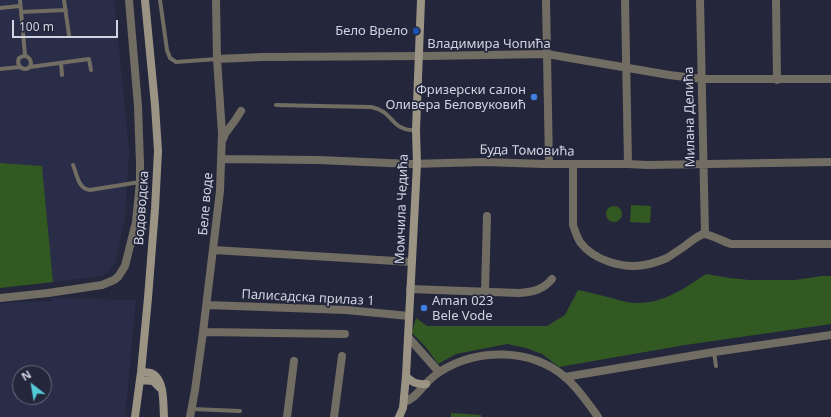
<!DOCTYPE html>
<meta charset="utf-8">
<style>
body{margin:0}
#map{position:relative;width:831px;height:417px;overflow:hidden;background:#24273b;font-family:"Noto Sans",sans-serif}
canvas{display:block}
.north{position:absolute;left:12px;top:365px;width:40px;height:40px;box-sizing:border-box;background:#24273b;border:1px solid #696c7d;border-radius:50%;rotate:329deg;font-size:11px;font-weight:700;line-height:16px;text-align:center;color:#d1d3e1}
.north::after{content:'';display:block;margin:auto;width:14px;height:18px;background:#52cbd7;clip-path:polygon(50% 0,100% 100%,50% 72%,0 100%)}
.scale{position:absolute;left:12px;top:20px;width:106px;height:18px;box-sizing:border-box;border:2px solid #d1d3e1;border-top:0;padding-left:5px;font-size:12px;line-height:14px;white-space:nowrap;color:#d1d3e1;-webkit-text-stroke:3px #24273b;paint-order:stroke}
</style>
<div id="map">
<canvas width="831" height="417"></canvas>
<div class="north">N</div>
<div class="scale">100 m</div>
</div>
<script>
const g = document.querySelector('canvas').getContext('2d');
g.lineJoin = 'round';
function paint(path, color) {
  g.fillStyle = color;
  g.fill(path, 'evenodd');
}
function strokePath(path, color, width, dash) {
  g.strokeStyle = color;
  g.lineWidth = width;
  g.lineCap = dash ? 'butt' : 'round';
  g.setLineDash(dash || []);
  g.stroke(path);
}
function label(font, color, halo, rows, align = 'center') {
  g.font = font + ' "Noto Sans",sans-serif';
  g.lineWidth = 3.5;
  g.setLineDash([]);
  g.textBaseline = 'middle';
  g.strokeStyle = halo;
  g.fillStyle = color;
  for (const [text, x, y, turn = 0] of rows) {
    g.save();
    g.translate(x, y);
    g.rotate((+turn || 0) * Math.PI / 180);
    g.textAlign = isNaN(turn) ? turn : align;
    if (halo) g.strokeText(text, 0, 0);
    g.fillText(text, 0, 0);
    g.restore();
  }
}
const built = new Path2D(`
 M0,0H114L129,149L125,218L115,263L104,276L53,282L42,166L0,163Z
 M52,298L136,300L125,417H0V303L52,301ZM20,373H44V397H20Z`);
const green = new Path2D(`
 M0,163L42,166L53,282L0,288Z
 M631,205L651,206L650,223L630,222Z
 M606 214a8 8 0 1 1 16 0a8 8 0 1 1-16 0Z
 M706,274L729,278L749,280H795L822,276H831V324L685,345L559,367L542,354L526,348L507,344L456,354L438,364L425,346L414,335L412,332L416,318L427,326H547L565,315L578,290C589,292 600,295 611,298C619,300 628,303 636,303C663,304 685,288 706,274Z
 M451,413L481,415V417H451Z`);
const lane = new Path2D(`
 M20,0L25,55
 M64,0L69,35
 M160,0L167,50L170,58L176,62L217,59
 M0,8L20,6
 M21,12L66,10
 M61,63L62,75
 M30,67L31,63C30,56 24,54 19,58C16,66 23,72 30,67L89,59L91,70
 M0,69L20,67
 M276,105L320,106L371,107C394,111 391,132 416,130
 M73,165C77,174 78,189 90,190L140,182
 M714,352L716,366
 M192,409L240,411`);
const street = new Path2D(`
 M546,0L549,164
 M625,0L628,164
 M700,0L705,234
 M776,0L777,80
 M217,59L262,57L426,56L547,54L669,75L702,79H831
 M223,139L225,134L236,119L241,111
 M222,159L318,160L411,164L484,162L544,164H628L647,165L831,162
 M573,164V225C575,231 577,237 580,242C593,260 623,269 644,265C651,264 660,261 667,258C673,254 679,250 685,246C690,242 696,237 703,234C708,233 724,242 731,244H831
 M214,250L412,262
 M410,289L519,293C533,292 543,290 552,279
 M485,292L487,216
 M0,298L48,293L102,285L114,280L118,277L125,266L136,222L140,182V164L138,106L129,0
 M207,305L346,310L409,316
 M203,332L345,334
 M408,337L439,372
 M565,377L714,352L831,335
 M404,402C413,400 418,392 425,385C429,380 435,375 441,371C478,348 531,348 565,377C578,388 588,403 598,417
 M190,417L195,390L203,332L220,191L222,133L217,59L216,0
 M287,417L294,361
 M334,417L342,356`);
const secondary = new Path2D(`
 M141,372C145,372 150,372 153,374C165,381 163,405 164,417
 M406,376C411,382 417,385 426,384
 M140,380L153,381L160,388
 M135,417L141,372L148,298L155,209L158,151L155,105L145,0
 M399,417L403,408L406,376L417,164L416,130L421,0`);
const markers = [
 [416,31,4,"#1a4fb4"],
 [534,97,4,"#3f7fe0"],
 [424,308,4,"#3f7fe0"]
];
const poiNames = [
 ["Бело Врело",408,31],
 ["Фризерски салон",526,90],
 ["Оливера Беловуковић",526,105],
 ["Aman 023",432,301,"left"],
 ["Bele Vode",432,316,"left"]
];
const streetNames = [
 ["Владимира Чопића",489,44],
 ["Милана Делића",690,117,-91],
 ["Буда Томовића",527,151,1],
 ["Беле воде",206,204,-85],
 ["Водоводска",142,208,-86],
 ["Момчила Чедића",402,209,-88],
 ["Палисадска прилаз 1",308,298,3]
];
paint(built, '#2a2d48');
paint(green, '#335923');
strokePath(lane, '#726d63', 4);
strokePath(street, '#726d63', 8);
strokePath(secondary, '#9b9383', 8);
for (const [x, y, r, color] of markers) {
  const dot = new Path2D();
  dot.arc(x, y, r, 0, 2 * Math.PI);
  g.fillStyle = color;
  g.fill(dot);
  strokePath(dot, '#24273b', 1.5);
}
label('13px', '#d1d3e1', '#24273b', poiNames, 'right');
label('13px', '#d1d3e1', '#24273b', streetNames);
</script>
